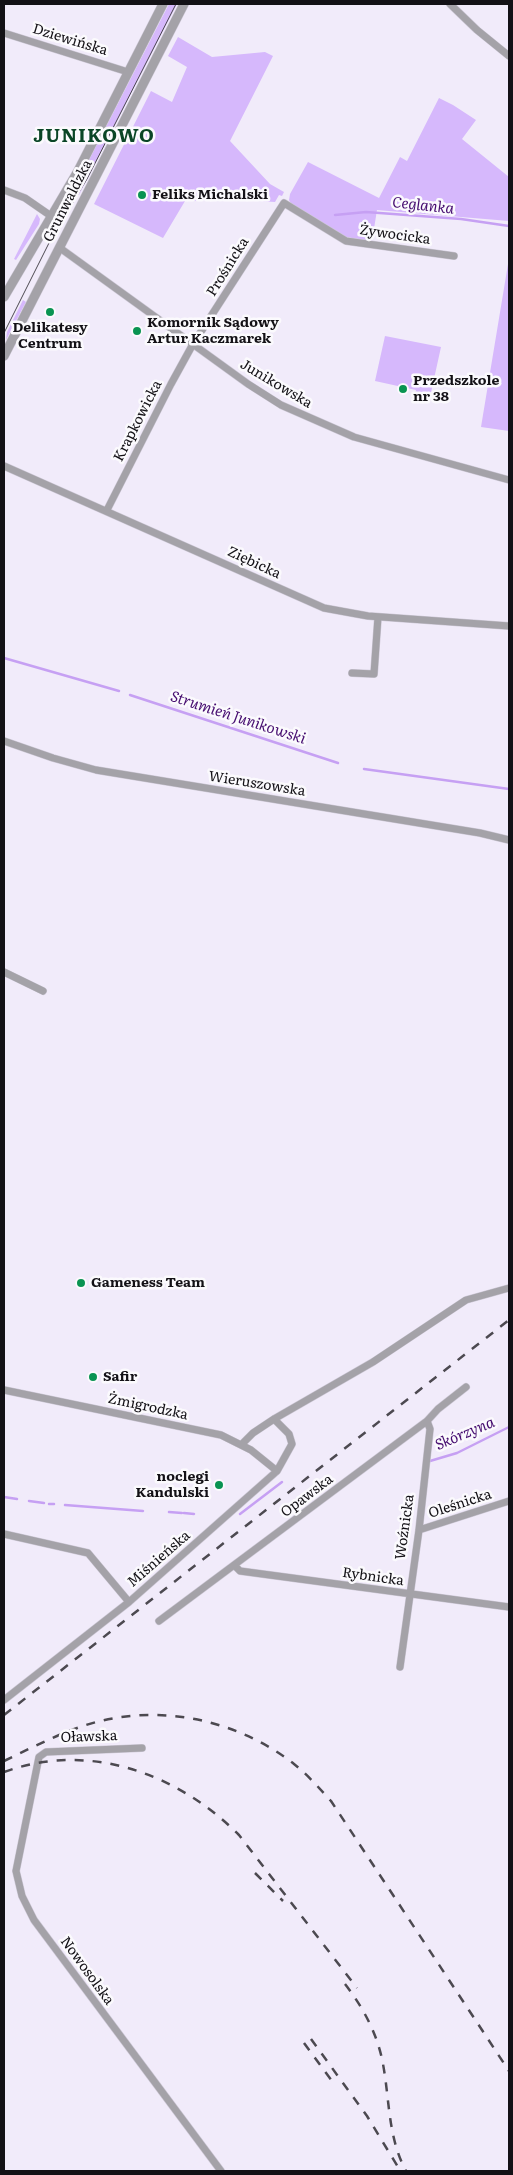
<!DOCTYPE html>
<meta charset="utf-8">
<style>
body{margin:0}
#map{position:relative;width:513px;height:2175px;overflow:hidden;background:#f1ebfa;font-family:Literata,serif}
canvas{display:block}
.frame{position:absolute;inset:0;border:5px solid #131116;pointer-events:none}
</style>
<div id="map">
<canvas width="513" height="2175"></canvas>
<div class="frame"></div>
</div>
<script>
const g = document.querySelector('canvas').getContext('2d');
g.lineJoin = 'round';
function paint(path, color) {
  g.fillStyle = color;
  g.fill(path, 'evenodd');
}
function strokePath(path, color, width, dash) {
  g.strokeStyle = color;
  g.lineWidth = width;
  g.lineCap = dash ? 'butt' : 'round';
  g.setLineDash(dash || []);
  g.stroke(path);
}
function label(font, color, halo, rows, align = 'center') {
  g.font = font + ' Literata,serif';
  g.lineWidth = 5;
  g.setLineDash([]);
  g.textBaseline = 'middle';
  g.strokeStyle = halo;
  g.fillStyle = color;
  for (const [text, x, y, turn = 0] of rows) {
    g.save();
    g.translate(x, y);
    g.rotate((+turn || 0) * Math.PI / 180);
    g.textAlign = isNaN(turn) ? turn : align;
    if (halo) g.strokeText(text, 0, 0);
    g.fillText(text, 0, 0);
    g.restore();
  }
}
const green = new Path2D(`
 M169,4H177L79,195L73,191Z
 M178,37L212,57L265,52L273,56L230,141L270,184L284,192L282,196L279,195L275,202L242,200L185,201L163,238L94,204L151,91L172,102L187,67L168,56Z
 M439,98L453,105L476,120L462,139L509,177V221L377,210L372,241L345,237L291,204L289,200L290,194L308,162L379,198L400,157L407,161Z
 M37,214L40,219L39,224L16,260L14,259Z
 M509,258V431L481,427Z
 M23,300L26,302L6,340L7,332Z
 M385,336L441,347L430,397L415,394L416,390L375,381Z`);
const stream = new Path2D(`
 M335,215L366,212L461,219L509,226
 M4,658L119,691
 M130,695L338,763
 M364,769L509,789
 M430,1461L457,1453L509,1427
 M4,1497L17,1499
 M29,1501L44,1503
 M49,1504H54
 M65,1505L143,1511
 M169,1512L182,1513
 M184,1513L194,1514
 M240,1514L282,1482`);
const minor = new Path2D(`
 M450,4L477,30L509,56
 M4,33L128,72
 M4,190L25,198L51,216
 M60,248L248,384L281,405L354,437L509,480
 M4,466L324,608L368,616L509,626
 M107,510L171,384L193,344L284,203L346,241L454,256
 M352,673L374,674L378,617
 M4,741L53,758L96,770L480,833L509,840
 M4,972L43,991
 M4,1390L221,1435L251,1450L277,1471
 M242,1444L253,1433L274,1419L373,1362L466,1300L509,1288
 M419,1530L509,1501
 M4,1534L88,1553L129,1602
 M235,1566L240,1571L509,1607
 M159,1621L427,1421L438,1409L466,1387
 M400,1667L419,1530L430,1429L427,1421
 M4,1700L129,1602L277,1471L292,1444L289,1434L274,1419
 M142,1748L46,1752L39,1757L16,1871L22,1896L34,1920L221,2171`);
const tertiary = new Path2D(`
 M4,297L78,171L163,4
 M4,356L184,4`);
const tram = new Path2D(`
 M4,333L52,237L87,179L176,4`);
const rail = new Path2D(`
 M4,1715L509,1320
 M4,1761C29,1749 54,1736 80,1727C152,1702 234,1717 294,1764C308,1775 319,1788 331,1801L509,2071
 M4,1772C89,1741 177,1773 239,1835L357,1988
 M255,1873L283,1901
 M345,1984C362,2006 376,2031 382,2059C390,2097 387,2136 406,2171
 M311,2039L367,2116L398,2167
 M304,2043L332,2081`);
const markers = [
 [142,195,5,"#099352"],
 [50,312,5,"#099352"],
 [137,331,5,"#099352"],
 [403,389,5,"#099352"],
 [81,1283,5,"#099352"],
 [93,1377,5,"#099352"],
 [219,1485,5,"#099352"]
];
const streetNames = [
 ["Dziewińska",70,40,17],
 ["Grunwaldzka",68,201,-63],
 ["Żywocicka",395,235,8],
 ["Prośnicka",228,267,-58],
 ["Junikowska",276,384,31],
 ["Krapkowicka",138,421,-63],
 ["Ziębicka",254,563,25],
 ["Wieruszowska",257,784,9],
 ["Żmigrodzka",148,1407,12],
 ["Opawska",307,1496,-37],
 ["Oleśnicka",460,1504,-18],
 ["Woźnicka",405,1527,-82],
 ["Miśnieńska",159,1559,-41],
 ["Rybnicka",373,1577,8],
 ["Oławska",89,1737,-2],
 ["Nowosolska",87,1971,54]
];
const poiNames = [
 ["Feliks Michalski",152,195],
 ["Komornik Sądowy",147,323],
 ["Artur Kaczmarek",147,339],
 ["Delikatesy",50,328,"center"],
 ["Centrum",50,344,"center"],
 ["Przedszkole",413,381],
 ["nr 38",413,397],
 ["Gameness Team",91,1283],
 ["Safir",103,1377],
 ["noclegi",209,1477,"right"],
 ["Kandulski",209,1493,"right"]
];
const waterNames = [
 ["Ceglanka",423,206,6],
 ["Strumień Junikowski",238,718,18],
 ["Skórzyna",465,1434,-23]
];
const districtNames = [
 ["JUNIKOWO",94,136]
];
paint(green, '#d6b8fc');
strokePath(stream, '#c6a0f3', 2.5);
strokePath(minor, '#cdc8d6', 8);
strokePath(tertiary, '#cdc8d6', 10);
strokePath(minor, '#a4a2a8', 7);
strokePath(tertiary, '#a4a2a8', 9);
strokePath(tram, '#4c4950', 1);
strokePath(rail, '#4c4950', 2.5, [9, 9]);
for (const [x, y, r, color] of markers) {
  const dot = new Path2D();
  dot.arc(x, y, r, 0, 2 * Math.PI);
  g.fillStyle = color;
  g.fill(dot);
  strokePath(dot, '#fbfafd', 2);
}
label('14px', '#131116', '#fbfafd', streetNames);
label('bold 14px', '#131116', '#fbfafd', poiNames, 'left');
label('italic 15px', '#460d70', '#fbfafd', waterNames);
g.letterSpacing = '1px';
label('bold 19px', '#0a4526', '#fbfafd', districtNames);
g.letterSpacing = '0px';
</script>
